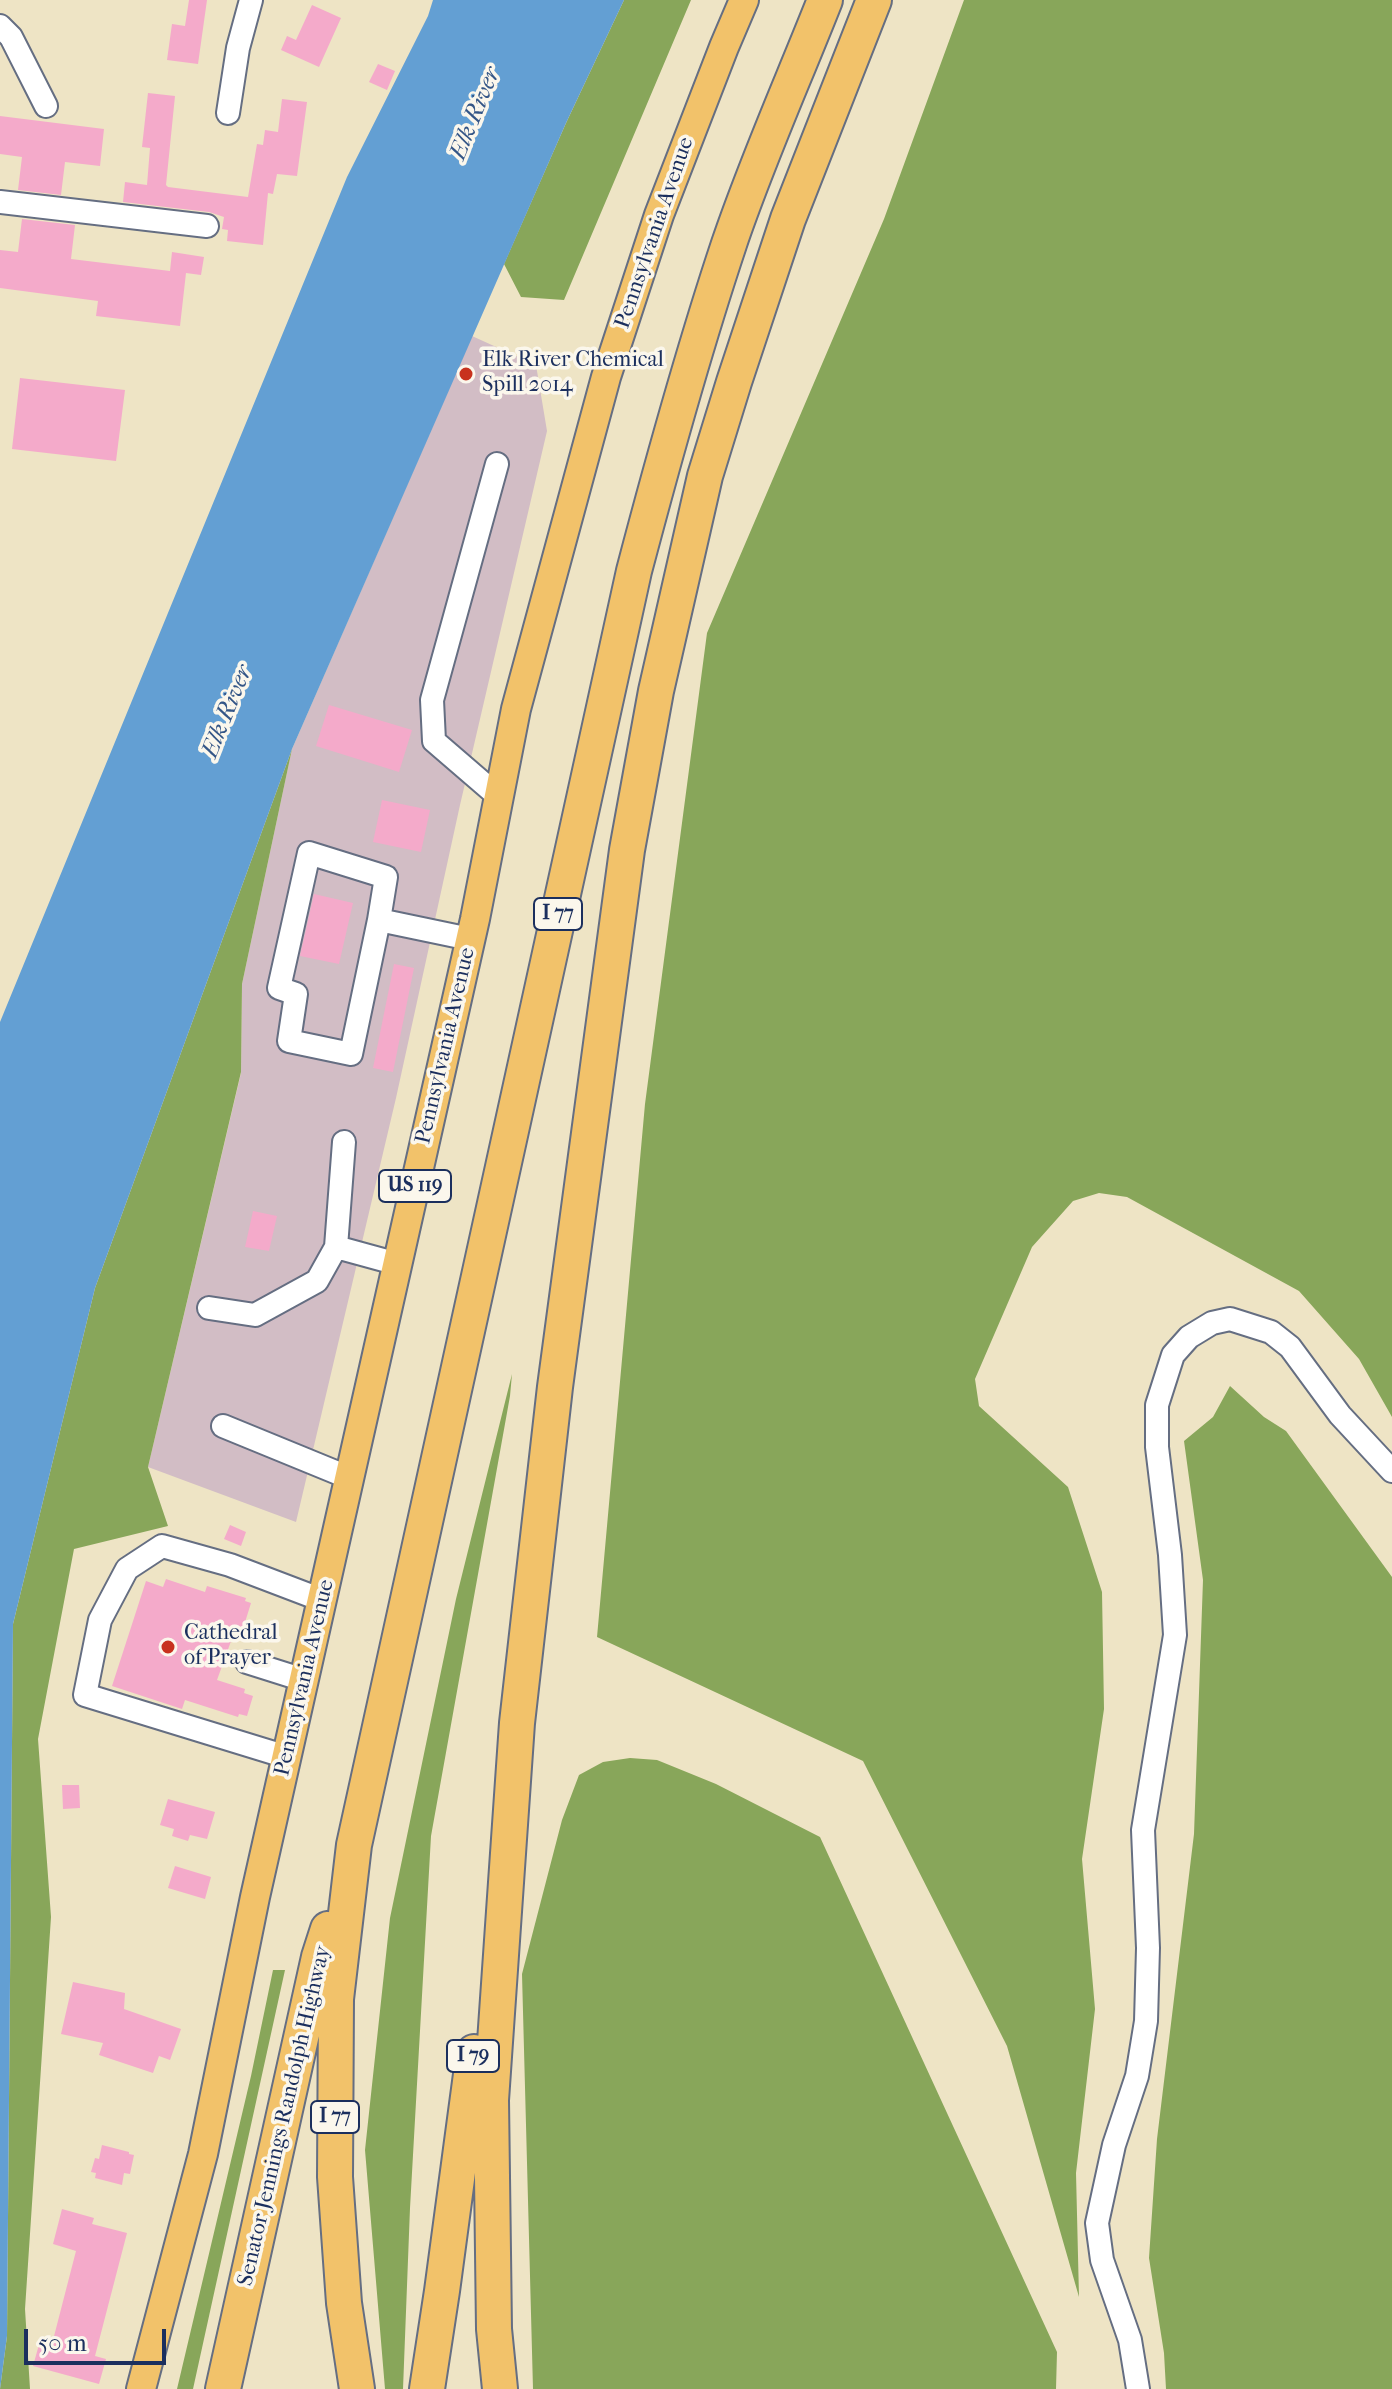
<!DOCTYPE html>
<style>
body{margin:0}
#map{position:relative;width:1392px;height:2389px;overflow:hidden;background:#eee4c5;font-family:"IM FELL French Canon",serif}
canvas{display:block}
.scale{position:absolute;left:24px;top:2329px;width:142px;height:36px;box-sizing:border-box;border:4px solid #1b2f5e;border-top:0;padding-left:10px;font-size:24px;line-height:28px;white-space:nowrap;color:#1b2f5e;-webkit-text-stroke:6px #fbf7ec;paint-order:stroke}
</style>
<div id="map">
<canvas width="1392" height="2389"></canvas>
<div class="scale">50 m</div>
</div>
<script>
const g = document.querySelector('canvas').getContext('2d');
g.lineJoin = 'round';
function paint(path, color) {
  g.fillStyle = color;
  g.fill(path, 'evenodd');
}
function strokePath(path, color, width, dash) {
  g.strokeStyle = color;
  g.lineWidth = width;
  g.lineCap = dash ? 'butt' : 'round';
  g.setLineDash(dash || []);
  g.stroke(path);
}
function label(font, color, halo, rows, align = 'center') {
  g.font = font + ' "IM FELL French Canon",serif';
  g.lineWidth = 7;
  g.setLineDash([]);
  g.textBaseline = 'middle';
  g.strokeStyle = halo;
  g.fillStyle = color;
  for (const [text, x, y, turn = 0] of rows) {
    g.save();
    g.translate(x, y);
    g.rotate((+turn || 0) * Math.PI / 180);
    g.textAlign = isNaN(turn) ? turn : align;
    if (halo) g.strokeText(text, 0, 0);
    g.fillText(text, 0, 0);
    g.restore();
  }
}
const industrial = new Path2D(`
 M472,336L536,365L547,431L460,805L396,1098L296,1522L148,1467L241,1073L242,984L292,749Z`);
const forest = new Path2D(`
 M624,0H691L564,300L521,297L504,264L566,123Z
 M964,0H1392V1417L1359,1359L1299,1291L1127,1197L1099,1193L1073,1201L1032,1247L975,1379L979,1406L1068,1487L1102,1592L1104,1709L1082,1859L1095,2009L1076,2173L1079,2297L1007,2046L863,1761L597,1637L645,1104L707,633L884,219Z
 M292,749L242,984L241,1072L148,1467L168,1526L74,1549L38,1739L51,1917L25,2309L30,2389H0L7,2336L13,1624L95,1288Z
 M512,1374L510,1396L431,1836L410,2208L403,2389H385L365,2150L390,1918L456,1599Z
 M1230,1386L1264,1417L1286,1431L1392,1577V2389H1166L1164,2353L1149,2258L1157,2139L1194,1834L1203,1580L1184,1441L1213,1417Z
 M630,1758L657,1760L716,1784L820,1837L1057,2352L1056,2389H533L522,1974L562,1820L579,1775L603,1762Z
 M273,1970H285L193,2389H177L251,2076Z`);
const water = new Path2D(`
 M433,0H624L566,123L292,749L95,1288L13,1624L7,2336L0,2389V1022L347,177L428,16Z`);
const building = new Path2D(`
 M189,0H207L198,64L167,60L172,24L185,26Z
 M312,5L341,18L319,67L281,50L287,36L296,40Z
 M378,64L395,71L387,90L369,82Z
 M148,93L175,96L166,185L168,187L248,197L257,144L263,145L265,130L278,132L282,99L307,102L297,176L277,174L273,194L268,193L263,245L227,241L228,230L222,229L224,217L209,212L123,202L125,182L147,185L150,148L142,147Z
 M0,116L104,129L100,166L65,162L61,195L18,190L22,157L0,154Z
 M22,219L75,225L71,259L170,271L172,252L204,257L201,275L186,273L180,326L96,316L98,301L0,288V250L18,252Z
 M20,378L125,390L116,461L12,449Z
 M329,705L412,730L399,772L316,746Z
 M382,800L430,810L421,852L373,842Z
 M314,894L353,903L339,964L300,956Z
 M394,964L414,968L393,1072L373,1068Z
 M253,1211L277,1216L269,1251L245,1247Z
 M230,1525L246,1532L241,1546L224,1539Z
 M166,1579L205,1592L207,1586L246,1598L245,1601L251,1603L242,1632L235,1630L217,1680L245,1689L244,1693L253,1696L247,1716L239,1714L238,1717L185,1700L182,1709L112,1686L146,1581L163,1587Z
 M62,1785H79L80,1808L63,1809Z
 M168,1799L215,1812L207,1839L190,1835L188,1841L172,1836L174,1829L160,1825Z
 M175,1866L211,1877L205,1899L168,1888Z
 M73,1982L125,1993L124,2009L181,2029L170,2060L159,2056L153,2073L99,2055L103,2043L61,2034Z
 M102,2145L129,2152V2154L134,2155L130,2174L124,2173L122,2185L95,2178L96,2173L91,2172L95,2158L99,2159Z
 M62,2209L94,2218L92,2224L127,2233L95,2356L106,2359L99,2384L33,2366L40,2341L52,2344L76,2251L53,2244Z`);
const minor = new Path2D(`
 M0,26L11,37L46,106
 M228,113L238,48L251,0
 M0,202L207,226
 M497,464L432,700L434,741L499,797
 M379,920L351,1054L289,1041L296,994L279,988L309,853L386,877L379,920L470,939
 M344,1142L336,1247L398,1264
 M209,1308L255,1315L317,1281L336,1247
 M223,1426L350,1478
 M247,1662L304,1680
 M287,1757L85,1695L100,1620L127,1569L162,1546L230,1565L322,1600
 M1138,2389L1130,2340L1102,2260L1097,2223L1114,2145L1137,2076L1146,2021L1148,1948L1143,1830L1175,1635L1170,1555L1157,1447V1405L1173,1355L1189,1337L1212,1323L1230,1319L1271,1332L1290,1347L1340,1415L1392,1471`);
const major = new Path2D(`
 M141,2389L203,2154L255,1897L475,919L516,709L606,377L659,215L724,47L744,0`);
const highway = new Path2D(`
 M223,2389L319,1957L328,1929
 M357,2389L344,2303L335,2177L336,1999L354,1845L634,571C663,461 693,352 729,244C757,161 793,81 825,0
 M427,2389L442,2291L474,2052
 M500,2389L494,2329L491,2100L517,1723L555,1387L627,850L656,691L705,476L734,382L788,219L874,0`);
const markers = [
 [466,374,8,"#c8321e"],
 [168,1647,8,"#c8321e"]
];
const shields = [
 [558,914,48],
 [415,1186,72],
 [473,2056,52],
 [335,2117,48]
];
const shieldNames = [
 ["I 77",558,914],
 ["US 119",415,1186],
 ["I 79",473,2056],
 ["I 77",335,2117]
];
const streetNames = [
 ["Pennsylvania Avenue",655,233,-71],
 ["Pennsylvania Avenue",446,1046,-77],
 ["Pennsylvania Avenue",305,1678,-77],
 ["Senator Jennings Randolph Highway",285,2116,-77]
];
const poiNames = [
 ["Elk River Chemical",482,361],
 ["Spill 2014",482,386],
 ["Cathedral",184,1634],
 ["of Prayer",184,1659]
];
const waterNames = [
 ["Elk River",476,114,-68],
 ["Elk River",228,712,-68]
];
paint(industrial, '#d2bdc5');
paint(forest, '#88a65a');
paint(water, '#639fd3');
paint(building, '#f4aaca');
strokePath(minor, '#656e82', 26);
strokePath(major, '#656e82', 32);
strokePath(highway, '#656e82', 38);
strokePath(minor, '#fff', 22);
strokePath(major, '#f2c26a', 28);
strokePath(highway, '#f2c26a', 34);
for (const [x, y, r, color] of markers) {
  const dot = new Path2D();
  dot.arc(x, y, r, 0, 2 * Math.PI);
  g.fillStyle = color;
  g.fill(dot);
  strokePath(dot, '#fbf7ec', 3);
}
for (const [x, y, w] of shields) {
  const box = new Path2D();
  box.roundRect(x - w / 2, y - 16, w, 32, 6);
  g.fillStyle = '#fbf7ec';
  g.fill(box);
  strokePath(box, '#1b2f5e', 2);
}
label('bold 20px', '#1b2f5e', null, shieldNames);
label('22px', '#1b2f5e', '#fbf7ec', streetNames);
label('22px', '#1b2f5e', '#fbf7ec', poiNames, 'left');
label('italic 24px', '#345687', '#fbf7ec', waterNames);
</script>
